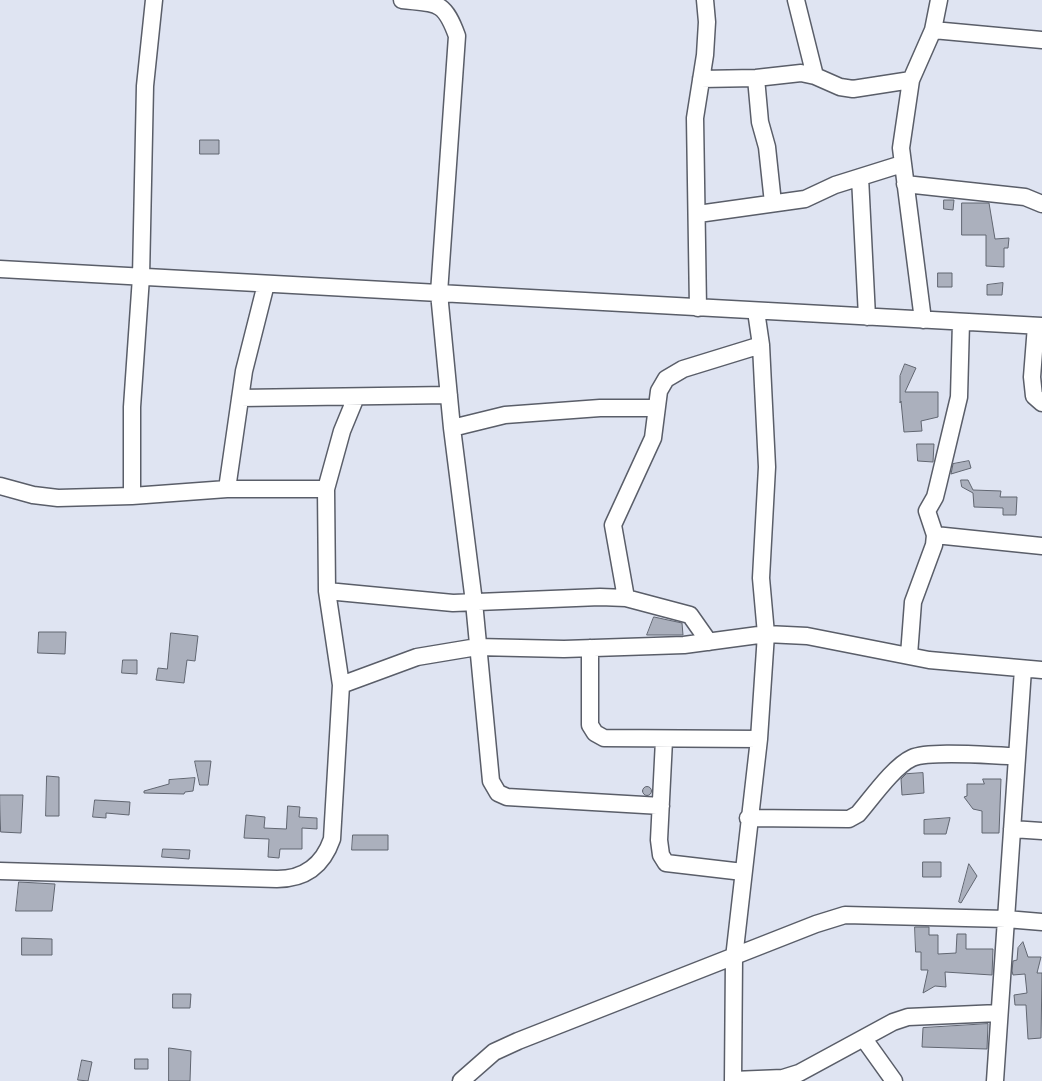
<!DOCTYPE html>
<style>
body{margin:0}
canvas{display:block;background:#dfe4f2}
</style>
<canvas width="1042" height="1081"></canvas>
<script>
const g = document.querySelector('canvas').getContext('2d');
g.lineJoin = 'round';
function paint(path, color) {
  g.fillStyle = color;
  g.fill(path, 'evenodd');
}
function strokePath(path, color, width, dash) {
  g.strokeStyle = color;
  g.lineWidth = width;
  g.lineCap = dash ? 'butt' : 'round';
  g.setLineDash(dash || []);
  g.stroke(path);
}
const building = new Path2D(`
 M200,140H219V154H200Z
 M944,200H954L953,210L944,209Z
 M962,203H989L995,239L1009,238L1008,248H1004V267L986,266V235H962Z
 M938,273H952V287H938Z
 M1003,283L1002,295H987V285Z
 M905,364L916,368L905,392H938V417L921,421L922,431L904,432L901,401L900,403V376Z
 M917,444H934L933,462L918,461Z
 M969,461L971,468L951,474L953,464Z
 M961,480H968L973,490L1001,491L1000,497H1017L1016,515H1003V508L974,507L973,493L962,487Z
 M654,617L682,623L683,635H647Z
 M39,632H66L65,654L38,653Z
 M171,633L198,636L195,661L187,660L184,683L156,680L158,668L167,669Z
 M123,660H137V674L122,673Z
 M195,761H211L208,785H200Z
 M923,773L924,793L902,795L901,779L906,774Z
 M47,776L59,777V816H46Z
 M195,778L193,791L185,792L184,794L144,793V791L169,784V780Z
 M983,779H1001L999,833H982V811L973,809L964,797L967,796V784H984Z
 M642.5 791a4.5 4.5 0 1 1 9 0a4.5 4.5 0 1 1-9 0Z
 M0,795H23L21,833L1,832Z
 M95,800L130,802L129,815L106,813V818L93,817Z
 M288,806L300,807L299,817L317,818V829L302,828V849H280L279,858L268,857L269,839L244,838L246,815L265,817L264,828L286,829Z
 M950,818L946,834H924V820Z
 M353,835H388V850H352Z
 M163,849L190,850L189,859L162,857Z
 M923,862H941V877H923Z
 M969,864L977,876L961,903L959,902Z
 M19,882L55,884L52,911H16Z
 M915,927H929V935H938V954L956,953L957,934H966V949H993L992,975L945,972L946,987L935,986L923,993L928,970H921V952H916Z
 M22,938L52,939V955H22Z
 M1023,942L1028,957H1041L1037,973H1042L1041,1038L1028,1039L1026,1005H1015L1014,995L1027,993L1025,974L1013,975L1012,971L1013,961L1017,960L1018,948Z
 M173,994H191L190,1008H173Z
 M988,1024L987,1049L922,1047L923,1028Z
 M169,1048L191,1051L190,1081H169Z
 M135,1059H148V1069H135Z
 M82,1060L92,1062L88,1081L78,1080Z`);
const minor = new Path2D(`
 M402,0C437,4 444,0 457,36L439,293L452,428L474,602L491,781L498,793L507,797L661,806
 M796,0L815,76
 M933,30L1042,40
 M756,78L760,122L767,147L773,203
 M701,79L756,78L801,73L815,76L840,87L853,89L911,80
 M860,177L867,317
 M905,184L1025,197L1042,204
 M698,214L805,199L835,185L902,164
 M0,269L1042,326
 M698,308L695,118L705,55L707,22L705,0
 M923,320L901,148L911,80L933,30L939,0
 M1036,326L1032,377L1034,396L1042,403
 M240,398L449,395
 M452,428L505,415L600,408H656
 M0,486L33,495L58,498L132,496L227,489H326
 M227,489L244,371L266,284
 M132,496V407L141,277L145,86L154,0
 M935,535L1042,546
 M327,591L453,603L600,597L626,598L690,615L709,642
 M626,598L613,525L653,438L659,391L666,379L683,369L761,345
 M590,648V725L595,733L604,738L759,739
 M909,655L913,602L934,545L935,535L927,511L935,497L938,485L959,397L961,322
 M341,685L327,591L326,489L342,431L356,397
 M664,740L659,840L661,855L666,863L743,872
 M748,818L849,819L858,814C871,799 894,766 912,758C930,750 994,756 1017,756
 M1012,829L1042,831
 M0,871L277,879C305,879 323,865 332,839L341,685L417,657L477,647L564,649L684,645L766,634L807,636L929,660L1042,670
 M864,1039L894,1081
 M733,1080L783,1078L799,1073L893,1022L908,1017L999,1013
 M461,1081L494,1052L518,1041L816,924L845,915L1006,919L1042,922
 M733,1081L734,958L759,739L766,634L761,578L767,467L761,345L756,311
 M995,1081L1023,669`);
paint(building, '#abb0bd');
strokePath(building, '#616671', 1);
strokePath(minor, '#5a5e69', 19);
strokePath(minor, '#fff', 16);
</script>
